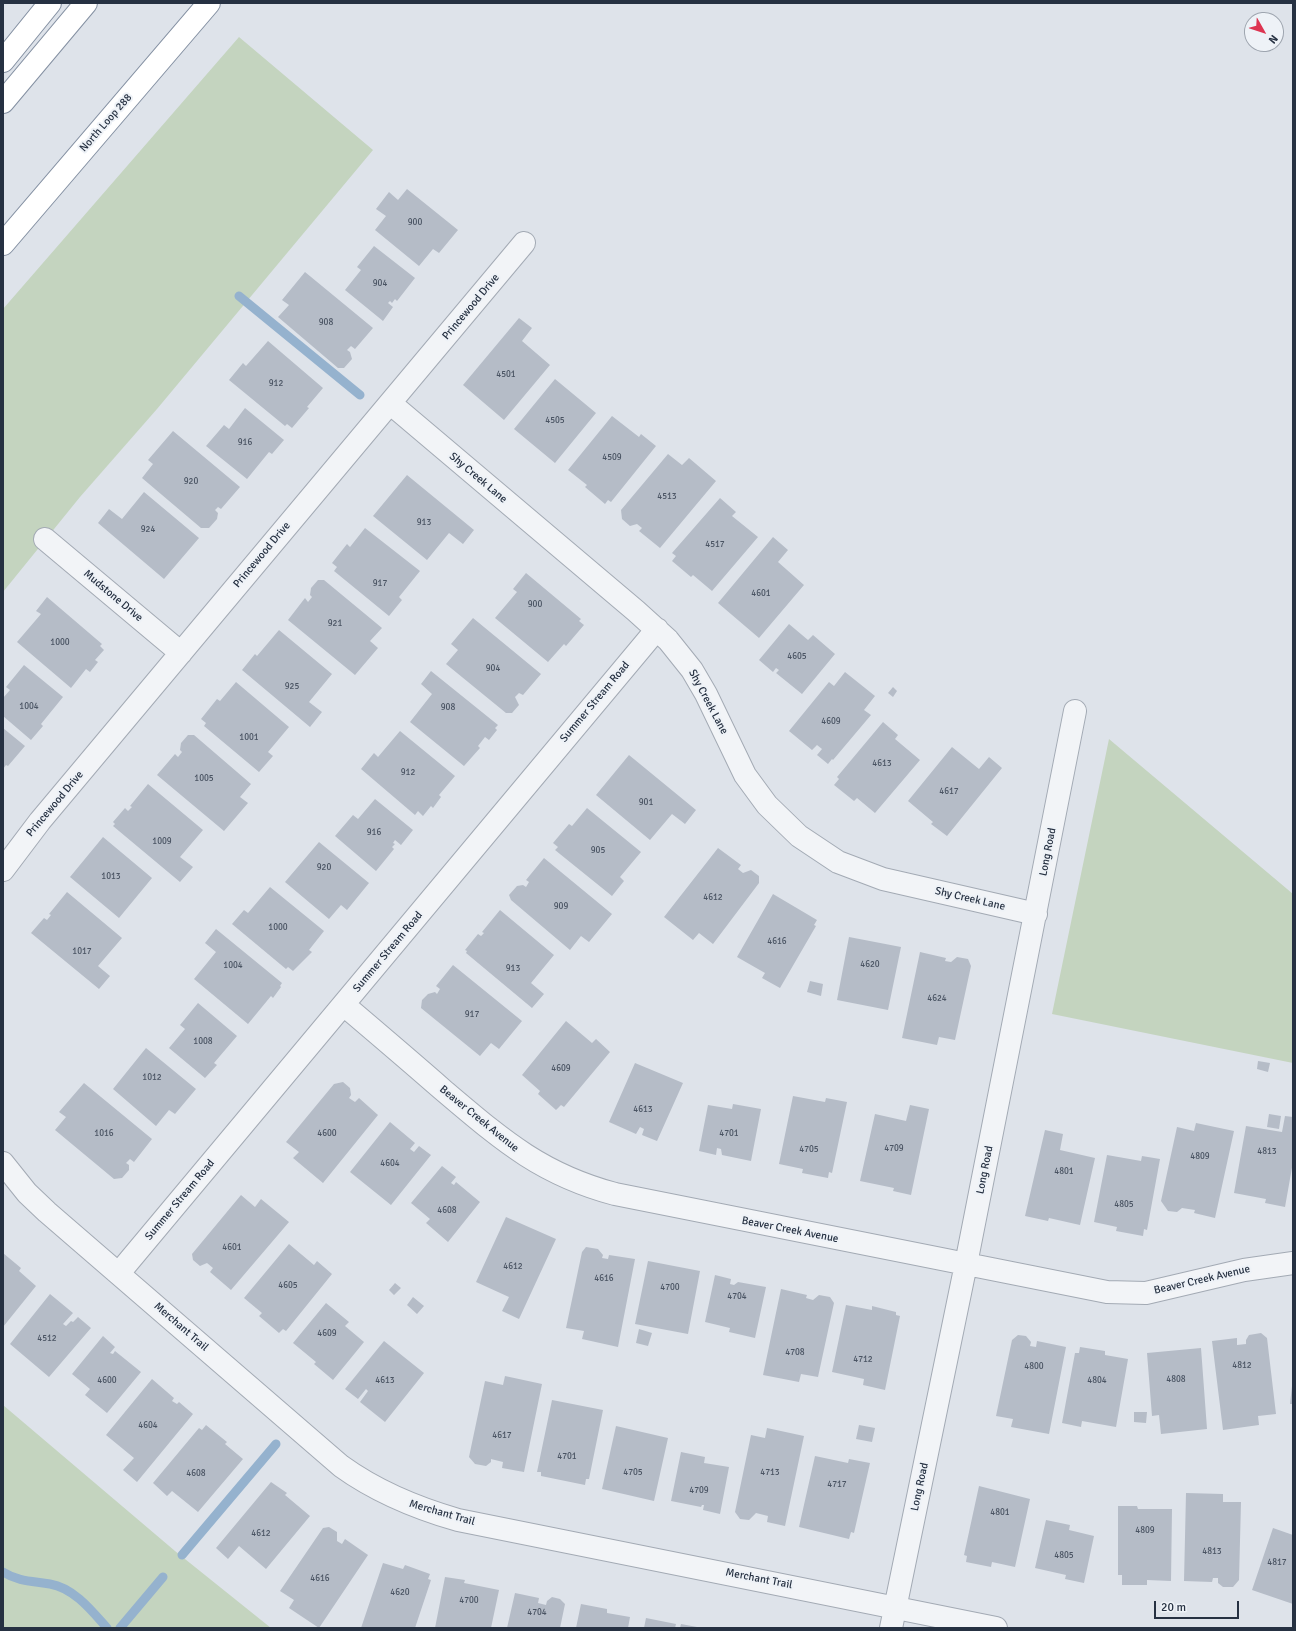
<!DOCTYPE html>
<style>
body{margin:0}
#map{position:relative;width:1296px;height:1631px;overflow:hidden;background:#dee3ea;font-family:Signika,sans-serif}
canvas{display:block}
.frame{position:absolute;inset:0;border:4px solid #263142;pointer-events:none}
.north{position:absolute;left:1244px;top:12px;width:40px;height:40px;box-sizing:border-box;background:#eef2f7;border:1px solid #9ea5af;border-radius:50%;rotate:129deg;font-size:11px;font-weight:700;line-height:16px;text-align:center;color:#263142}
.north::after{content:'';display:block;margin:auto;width:14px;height:18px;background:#dd3551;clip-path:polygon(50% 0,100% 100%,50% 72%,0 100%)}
.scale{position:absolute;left:1154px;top:1601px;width:85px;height:18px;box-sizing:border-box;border:2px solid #263142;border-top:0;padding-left:5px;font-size:12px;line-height:14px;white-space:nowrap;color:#263142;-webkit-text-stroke:3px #eef2f7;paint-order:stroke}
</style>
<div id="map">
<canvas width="1296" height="1631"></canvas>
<div class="frame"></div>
<div class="north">N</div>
<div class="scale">20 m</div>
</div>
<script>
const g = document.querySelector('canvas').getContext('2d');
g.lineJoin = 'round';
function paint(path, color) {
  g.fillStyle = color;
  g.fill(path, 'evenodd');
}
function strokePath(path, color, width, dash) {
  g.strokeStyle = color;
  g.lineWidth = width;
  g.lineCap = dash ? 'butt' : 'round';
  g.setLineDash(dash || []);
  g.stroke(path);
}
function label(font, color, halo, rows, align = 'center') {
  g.font = font + ' Signika,sans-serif';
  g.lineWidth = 4;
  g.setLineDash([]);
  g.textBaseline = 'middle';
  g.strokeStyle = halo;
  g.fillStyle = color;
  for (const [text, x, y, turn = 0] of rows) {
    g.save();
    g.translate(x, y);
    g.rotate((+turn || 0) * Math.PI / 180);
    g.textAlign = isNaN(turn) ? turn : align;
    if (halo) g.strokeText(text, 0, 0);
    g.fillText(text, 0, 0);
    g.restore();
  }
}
const green = new Path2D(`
 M239,37L373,150L157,409L80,497L3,592V309Z
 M1109,739L1293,894V1063L1052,1014Z
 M3,1405L175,1551L271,1628H3Z`);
const stream = new Path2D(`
 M239,296L360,395
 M182,1555L276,1444
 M3,1572C19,1582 32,1581 50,1584C74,1588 92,1611 107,1628
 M120,1628L163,1577`);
const building = new Path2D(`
 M407,189L458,230L439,253L433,249L419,266L375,230L386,216L376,209L389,192L398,200Z
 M374,246L415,278L397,301L395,299L392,303L390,301L388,303L393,307L383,321L345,290L361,270L357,267Z
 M305,272L373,328L355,349L351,346L347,350L350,352L352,359L344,368H338L278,317L289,305L282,300Z
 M519,318L532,328L522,341L550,365L504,420L463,385Z
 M268,341L323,388L307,407L309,408L292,428L287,424L285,426L229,380L243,363L246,366Z
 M555,379L596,413L555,463L514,429Z
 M245,408L284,440L272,454L269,452L247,479L206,446L224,425L229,429Z
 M612,416L639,437L641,434L656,446L611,502L608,500L605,504L585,487L587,485L568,470Z
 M173,431L240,487L221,509L218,507L215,510L218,513L217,519L209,528H201L142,478L153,464L148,460Z
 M668,454L682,465L689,458L716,481L660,548L639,531L642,528L637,524L630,526L622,519L621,510Z
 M407,475L474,530L463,544L449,533L427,560L373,516Z
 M144,492L199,538L164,579L98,523L109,509L122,519Z
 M720,498L736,512L732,516L758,537L712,591L693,575L691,577L672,561L676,556L672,553Z
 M365,528L420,571L399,597L402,600L389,616L334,571L337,567L332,563L347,544L350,547Z
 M773,537L788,550L778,562L804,585L759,638L718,603Z
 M526,573L581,619L579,621L584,625L566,646L564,644L548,662L495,618L517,592L513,589Z
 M318,580H324L382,628L370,641L378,648L355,675L288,620L305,598L308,602L312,597L310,595L311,588Z
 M47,597L102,644L100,646L104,650L95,660L98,662L90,672L86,669L71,688L17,642L41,614L36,611Z
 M473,618L541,674L523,695L519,693L515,697L519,705L512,713H506L446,664L458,650L451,644Z
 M789,624L808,640L813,635L835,654L802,694L776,673L779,670L776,668L773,672L759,660Z
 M279,630L332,674L309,702L322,712L310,727L242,670L255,654L257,656Z
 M24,665L63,697L41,724L43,726L31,740L3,716V698L10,690L6,687Z
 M431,671L498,725L495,728L497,730L489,740L485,737L478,746L480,748L464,766L410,722L432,694L421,684Z
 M845,672L875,696L864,710L871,715L833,760L832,759L828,764L817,755L822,749L817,745L812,750L789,731L829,682L834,686Z
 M236,682L289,727L268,752L273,756L259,772L204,726L206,723L201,719L217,699L220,701Z
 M893,687L897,691L893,697L888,693Z
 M883,722L898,735L895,739L920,760L875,813L857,798L854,801L834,785L839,779L837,777Z
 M3,728L25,746L8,766L6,765L3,769Z
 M400,731L455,776L439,795L441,797L433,808L431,806L423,816L418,811L415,815L361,769L374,753L378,757Z
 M188,735H194L251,784L240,797L248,803L224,831L157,775L175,754L178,757L182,752L180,750L181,743Z
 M952,747L979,769L989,757L1002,768L947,836L931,824L933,822L908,801Z
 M629,755L696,810L685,824L672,814L650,840L596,795Z
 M148,784L203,830L180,857L193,867L180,882L113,826L115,824L113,822L125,808L128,811L132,807L130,806Z
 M375,799L413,830L401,845L395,840L393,843L395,844L392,847L394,849L376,871L335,836L353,815L358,819Z
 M587,808L641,852L620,877L624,881L612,896L555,850L558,847L553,843L569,824L572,826Z
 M103,837L152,878L119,918L70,877Z
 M319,842L369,883L347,910L341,905L329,919L285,882Z
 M718,848L741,865L738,869L743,873L751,870L759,876V883L713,944L699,933L693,940L664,917Z
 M544,858L612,914L589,942L581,936L570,950L511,900L509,895L517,886L523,885L526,887L529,882L526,880Z
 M270,887L324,931L309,950L312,952L293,971L288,967L286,969L232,924L244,910L248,913Z
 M67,892L122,938L98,966L110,976L99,989L31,933L44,918L47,920L51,915L49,914Z
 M773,894L817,920L814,925L816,926L780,988L762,978L765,973L737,957Z
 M500,910L554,955L531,983L544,994L532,1008L466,953L467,951L465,950L478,934L481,936L484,933L482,932Z
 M216,929L282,983L280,986L281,987L273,998L271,996L248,1024L194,979L216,952L205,943Z
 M849,937L901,947L888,1010L837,1000Z
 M920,952L946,958L945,961L951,962L957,957L968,959L971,966L955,1040L939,1037L937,1045L902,1038Z
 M453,965L522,1021L499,1049L491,1043L480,1056L421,1008L422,1000L428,994L435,992L437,994L440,989L436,986Z
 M810,981L823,984L821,996L807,992Z
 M198,1003L237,1036L214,1063L217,1065L205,1078L169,1048L185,1029L180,1025Z
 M566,1021L592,1043L596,1039L610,1052L564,1107L561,1105L556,1110L538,1094L540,1091L522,1075Z
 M146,1048L196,1089L175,1114L169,1110L156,1126L113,1089Z
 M1258,1061L1270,1063L1268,1072L1257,1069Z
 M635,1063L683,1083L657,1141L642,1135L644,1129L640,1127L636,1134L609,1122Z
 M343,1082L350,1088L351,1095L349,1098L355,1102L359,1098L378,1115L323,1183L293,1158L299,1152L286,1142L334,1084Z
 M84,1083L152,1139L134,1162L130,1159L126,1163L129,1165V1170L122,1178L114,1179L55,1130L66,1117L59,1112Z
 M793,1096L825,1102L826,1098L847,1102L832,1173L829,1172L828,1178L802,1173L803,1169L779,1164Z
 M733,1104L761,1109L751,1161L722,1155L721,1149L717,1148L716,1155L699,1151L708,1105L732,1109Z
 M910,1105L929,1109L911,1195L893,1191L894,1188L860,1181L875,1114L906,1121Z
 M1269,1114L1281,1116L1279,1129L1267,1127Z
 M1285,1116L1293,1117V1162L1285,1207L1265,1203L1266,1199L1234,1193L1246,1126L1282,1132Z
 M390,1122L415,1143L410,1149L414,1152L419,1146L431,1155L391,1205L350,1172Z
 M1196,1123L1234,1131L1215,1218L1194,1213L1195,1210L1182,1208L1177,1212L1168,1211L1161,1201L1177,1127L1194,1131Z
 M1045,1130L1063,1134L1060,1150L1095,1158L1080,1225L1049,1218L1048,1221L1025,1216Z
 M1107,1155L1141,1161L1142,1156L1160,1159L1147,1230L1144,1229L1143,1236L1116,1231L1117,1227L1094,1222Z
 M442,1166L456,1177L451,1183L454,1185L456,1182L480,1202L448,1242L426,1223L430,1219L411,1203Z
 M241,1195L255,1207L261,1199L289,1222L231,1290L210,1272L213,1268L207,1263L200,1266L193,1260L192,1254Z
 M506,1217L556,1239L519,1319L502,1311L509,1297L476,1282Z
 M289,1244L314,1265L317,1261L332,1274L286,1331L283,1329L279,1333L259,1316L262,1313L244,1298Z
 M586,1247L598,1249L603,1255L602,1258L608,1259L609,1255L635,1259L618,1347L582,1339L584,1331L566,1328L582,1252Z
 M3,1253L21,1268L19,1271L36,1286L3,1327Z
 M648,1261L700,1271L688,1334L635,1324Z
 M715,1275L731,1279L730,1284L734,1285L738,1282L766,1287L755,1338L729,1332L730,1328L705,1322Z
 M395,1283L401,1288L394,1295L389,1290Z
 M781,1289L807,1295L806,1298L813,1300L819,1295L830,1297L834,1303L818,1377L801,1374L799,1382L763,1375Z
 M50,1294L73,1313L63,1324L66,1326L71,1321L73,1322L78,1317L91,1328L49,1377L10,1344Z
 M413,1297L424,1306L417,1314L407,1305Z
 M326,1303L349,1322L345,1326L364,1342L333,1380L314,1364L316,1362L293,1343Z
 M846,1305L872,1310V1306L896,1312V1315L900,1316L885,1390L863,1385L864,1379L832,1372Z
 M639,1329L652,1333L648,1346L636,1343Z
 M1261,1333L1267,1338L1276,1414L1258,1416L1259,1425L1223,1430L1212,1341L1237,1338V1345L1246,1344V1340L1249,1335Z
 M1018,1335L1026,1336L1031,1342L1030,1346L1036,1347L1037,1341L1066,1347L1049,1434L1011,1427L1013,1419L996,1416L1012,1340Z
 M103,1336L115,1347L110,1353L113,1354L115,1351L141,1372L107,1413L85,1395L90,1389L72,1374Z
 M384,1341L424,1373L385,1422L360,1402L368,1391L366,1389L358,1399L345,1389Z
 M1080,1347L1105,1351V1355L1128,1359L1116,1427L1082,1421L1081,1427L1062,1423L1075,1353H1079Z
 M1201,1348L1207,1429L1161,1434L1159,1415L1152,1416L1147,1353Z
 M505,1376L542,1384L524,1472L502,1468L503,1462L491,1459V1462L486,1466L475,1464L469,1457L485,1381L503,1385Z
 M152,1379L174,1398L172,1401L177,1404L179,1402L193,1414L137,1482L123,1470L134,1458L106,1435Z
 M1292,1386H1293V1404H1290Z
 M552,1400L603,1410L589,1479H586L585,1485L541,1476V1472H537Z
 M1134,1412H1147L1146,1423L1134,1422Z
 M206,1425L227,1442L225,1444L243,1459L198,1512L172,1491L167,1496L153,1483L199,1428L202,1430Z
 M859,1425L875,1428L872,1442L856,1439Z
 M616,1426L668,1438L654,1501L602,1489Z
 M767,1428L804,1436L785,1526L767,1522L768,1516L756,1513L749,1520L740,1519L735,1512L751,1435L765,1438Z
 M681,1452L705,1457L704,1463L729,1467L720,1514L703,1510L704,1505H702L701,1507L671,1501Z
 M815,1456L848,1463L849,1459L870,1463L854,1533L851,1532L849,1539L799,1527Z
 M271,1482L287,1493L285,1495L310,1516L266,1569L239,1546L228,1559L216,1548Z
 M979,1486L1030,1499L1015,1567L992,1562L991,1567L966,1562L967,1556L964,1555Z
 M1186,1493L1223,1494V1502H1241L1239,1580L1233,1587H1223L1218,1583V1578H1213L1212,1582L1184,1581Z
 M1118,1506H1137L1138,1509H1172L1171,1581L1147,1580V1585H1122V1575H1118Z
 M1046,1520L1070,1525L1069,1530L1094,1536L1084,1583L1065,1579L1066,1575L1035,1568Z
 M329,1527L337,1532V1541L342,1544L345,1539L368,1555L319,1628L289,1608L294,1600L280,1591L323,1528Z
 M1273,1528L1293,1535V1604L1252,1590Z
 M383,1563L403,1569L405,1565L430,1574L428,1579L431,1580L415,1628H361Z
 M445,1577L465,1580L464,1583L499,1590L491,1628H435Z
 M515,1593L539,1598L538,1603L546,1605L547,1601L552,1597L560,1599L565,1604L560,1628H507Z
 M581,1604L607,1609V1613L630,1617L628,1628H576Z
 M646,1618L676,1624L675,1628H644Z
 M681,1624L697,1627V1628H680Z`);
const street = new Path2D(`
 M390,403L636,611L668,640L692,670L706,694L745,775L767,805L799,836L838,862L883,879L1036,914
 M45,539L181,653
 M3,870L40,821L524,243
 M344,1005C377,1033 410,1061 443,1090C501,1139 540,1174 615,1194L1107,1292L1146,1293L1244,1270L1293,1263
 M3,1163L27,1193L47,1212L341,1466C377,1492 416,1508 458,1520L996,1628
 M119,1273L657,629
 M891,1628L966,1264L1075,711`);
const highway = new Path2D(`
 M3,61L50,3
 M3,102L86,3
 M3,244L209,3`);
const numberNames = [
 ["900",415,223],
 ["904",380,284],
 ["908",326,323],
 ["4501",506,375],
 ["912",276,384],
 ["4505",555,421],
 ["916",245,443],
 ["4509",612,458],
 ["920",191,482],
 ["4513",667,497],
 ["913",424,523],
 ["924",148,530],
 ["4517",715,545],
 ["917",380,584],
 ["4601",761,594],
 ["900",535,605],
 ["921",335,624],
 ["1000",60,643],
 ["4605",797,657],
 ["904",493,669],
 ["925",292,687],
 ["1004",29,707],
 ["908",448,708],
 ["4609",831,722],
 ["1001",249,738],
 ["4613",882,764],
 ["912",408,773],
 ["1005",204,779],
 ["4617",949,792],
 ["901",646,803],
 ["916",374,833],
 ["1009",162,842],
 ["905",598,851],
 ["920",324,868],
 ["1013",111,877],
 ["4612",713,898],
 ["909",561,907],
 ["1000",278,928],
 ["4616",777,942],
 ["1017",82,952],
 ["4620",870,965],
 ["1004",233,966],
 ["913",513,969],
 ["4624",937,999],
 ["917",472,1015],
 ["1008",203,1042],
 ["4609",561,1069],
 ["1012",152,1078],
 ["4613",643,1110],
 ["1016",104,1134],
 ["4600",327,1134],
 ["4701",729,1134],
 ["4709",894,1149],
 ["4705",809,1150],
 ["4813",1267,1152],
 ["4809",1200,1157],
 ["4604",390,1164],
 ["4801",1064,1172],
 ["4805",1124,1205],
 ["4608",447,1211],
 ["4601",232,1248],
 ["4612",513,1267],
 ["4616",604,1279],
 ["4605",288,1286],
 ["4700",670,1288],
 ["4704",737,1297],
 ["4609",327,1334],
 ["4512",47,1339],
 ["4708",795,1353],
 ["4712",863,1360],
 ["4812",1242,1366],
 ["4800",1034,1367],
 ["4808",1176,1380],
 ["4600",107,1381],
 ["4613",385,1381],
 ["4804",1097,1381],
 ["4604",148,1426],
 ["4617",502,1436],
 ["4701",567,1457],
 ["4705",633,1473],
 ["4713",770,1473],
 ["4608",196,1474],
 ["4717",837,1485],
 ["4709",699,1491],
 ["4801",1000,1513],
 ["4809",1145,1531],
 ["4612",261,1534],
 ["4813",1212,1552],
 ["4805",1064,1556],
 ["4817",1277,1563],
 ["4616",320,1579],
 ["4620",400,1593],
 ["4700",469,1601],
 ["4704",537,1613]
];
const streetNames = [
 ["North Loop 288",106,123,-49],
 ["Princewood Drive",471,307,-50],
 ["Shy Creek Lane",478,478,40],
 ["Princewood Drive",262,555,-50],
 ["Mudstone Drive",113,596,40],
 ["Summer Stream Road",595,702,-50],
 ["Shy Creek Lane",708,702,62],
 ["Princewood Drive",55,804,-50],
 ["Long Road",1048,852,-79],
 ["Shy Creek Lane",970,899,13],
 ["Summer Stream Road",388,952,-50],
 ["Beaver Creek Avenue",479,1119,39],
 ["Long Road",985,1170,-79],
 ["Summer Stream Road",180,1200,-50],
 ["Beaver Creek Avenue",790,1230,11],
 ["Beaver Creek Avenue",1202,1280,-13],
 ["Merchant Trail",181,1327,41],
 ["Long Road",920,1487,-78],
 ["Merchant Trail",442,1513,16],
 ["Merchant Trail",759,1579,11]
];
paint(green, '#c4d4bf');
strokePath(stream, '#95b2ce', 9);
paint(building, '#b5bcc7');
strokePath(street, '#a3aab4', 24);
strokePath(highway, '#8490a2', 24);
strokePath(street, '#f2f4f7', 22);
strokePath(highway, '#fff', 22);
label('9px', '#4a5463', null, numberNames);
label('11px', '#263142', '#eef2f7', streetNames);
</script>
